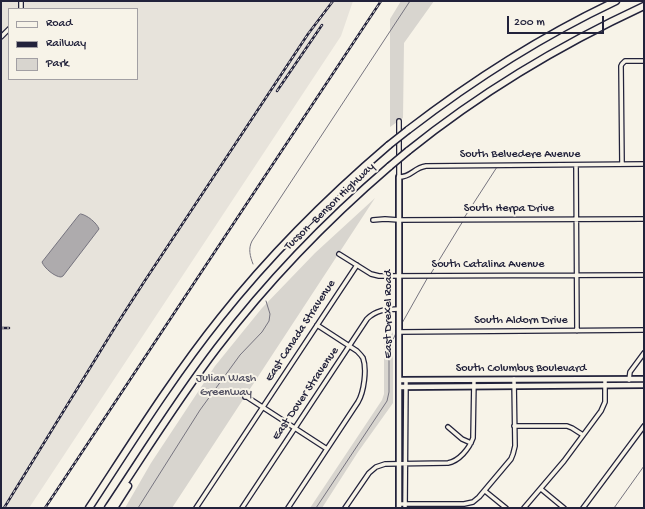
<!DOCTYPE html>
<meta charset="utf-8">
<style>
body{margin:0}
#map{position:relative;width:645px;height:509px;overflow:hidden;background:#f7f3e8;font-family:"Gochi Hand",sans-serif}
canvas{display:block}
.frame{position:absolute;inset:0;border:2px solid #22223b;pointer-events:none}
.legend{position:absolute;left:8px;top:8px;width:130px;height:72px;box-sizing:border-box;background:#f7f3e8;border:1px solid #a29fa3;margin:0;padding:5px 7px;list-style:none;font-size:12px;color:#22223b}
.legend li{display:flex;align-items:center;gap:8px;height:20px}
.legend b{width:20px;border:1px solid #a29fa3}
.scale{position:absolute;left:507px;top:16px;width:97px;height:18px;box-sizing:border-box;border:2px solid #22223b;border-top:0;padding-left:5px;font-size:12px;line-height:14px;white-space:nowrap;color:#22223b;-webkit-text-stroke:3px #f7f3e8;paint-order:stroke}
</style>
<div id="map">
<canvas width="645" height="509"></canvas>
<div class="frame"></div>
<ul class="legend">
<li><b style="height:5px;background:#f7f3e8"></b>Road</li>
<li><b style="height:5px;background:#22223b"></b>Railway</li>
<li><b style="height:11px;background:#d8d5cf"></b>Park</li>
</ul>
<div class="scale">200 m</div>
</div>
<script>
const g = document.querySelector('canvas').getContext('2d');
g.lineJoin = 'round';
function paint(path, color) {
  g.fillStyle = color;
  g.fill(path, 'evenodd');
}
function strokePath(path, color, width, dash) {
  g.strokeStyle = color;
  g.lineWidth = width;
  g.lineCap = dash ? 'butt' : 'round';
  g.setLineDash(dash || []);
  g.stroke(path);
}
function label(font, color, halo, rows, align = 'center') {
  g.font = font + ' "Gochi Hand",sans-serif';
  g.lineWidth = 4;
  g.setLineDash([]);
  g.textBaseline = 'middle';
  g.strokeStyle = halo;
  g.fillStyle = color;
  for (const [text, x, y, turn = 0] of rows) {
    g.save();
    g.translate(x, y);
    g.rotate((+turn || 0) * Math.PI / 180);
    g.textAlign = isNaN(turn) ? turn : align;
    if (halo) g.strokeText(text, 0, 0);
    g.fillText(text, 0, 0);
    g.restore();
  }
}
const built = new Path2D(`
 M1,1H353L341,36L29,508H1ZM9,9H137V79H9Z`);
const green = new Path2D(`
 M401,1H434L404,43L403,118L390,127V19Z
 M375,198L172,508H125L151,463L215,366L262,308L315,253Z
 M393,332V403L358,452L322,508H310L382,400L384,394V344Z`);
const water = new Path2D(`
 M81,214C87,215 97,223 99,229L63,276L61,277C55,277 44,268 42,262L79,215Z`);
const stream = new Path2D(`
 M464,218L497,167
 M253,264C250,256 248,249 252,241L410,1
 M430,275L463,221
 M401,325L428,277
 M138,508L200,410L240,355L262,332L269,321L270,314L266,301
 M316,508L387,401L389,392V348L397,331
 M614,508L644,466`);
const minor = new Path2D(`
 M21,9V1
 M1,37L9,29
 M399,121V177C412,177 413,168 426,166L644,164
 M622,164L621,66L622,64L625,61H644
 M576,165L577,331
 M373,220L385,219L399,220L644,219
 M339,254L371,274L379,276L644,275
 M399,332L644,330
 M629,380L630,372L644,353
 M245,397H247L327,449
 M514,426H567L572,428L583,435
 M448,427L462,439L471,443
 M541,489L564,508
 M485,491L506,508
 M399,504H464L473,502L479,497L511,459L513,454L515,446L514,379
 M196,508L357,265
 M242,508L367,319C376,310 386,309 399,309
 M288,508L358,402C364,392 367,369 363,358C361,355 359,353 357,351L317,325
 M345,508L369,473L376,467L385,464L448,463C459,461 469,449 473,438L474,380
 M405,508L406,380
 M524,508L564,461L601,411L605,402V379
 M583,508L644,426`);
const tertiary = new Path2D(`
 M399,380L644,379
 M399,387L644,385
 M399,508V177`);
const motorway = new Path2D(`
 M408,130C473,80 542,36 616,1
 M408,151C480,93 560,45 644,6
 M89,508C131,444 172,378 220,318C270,255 327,198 389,145
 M108,508C144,454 178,399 217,348C268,281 326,221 390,166
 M114,508L128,486`);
const rail = new Path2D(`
 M277,91L322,25
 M1,328H9
 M4,508L117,324L144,282L308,34L333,1
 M45,508L381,1`);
const motorwayBridge = new Path2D(`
 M389,145L408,130
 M390,166L408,151`);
const streetNames = [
 ["South Belvedere Avenue",520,155],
 ["Tucson–Benson Highway",330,207,-44],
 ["South Herpa Drive",509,209],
 ["South Catalina Avenue",488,265],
 ["East Drexel Road",389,314,-90],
 ["South Aldorn Drive",521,321],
 ["East Canada Stravenue",301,331,-57],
 ["South Columbus Boulevard",521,369],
 ["East Dover Stravenue",306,394,-56]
];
const parkNames = [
 ["Julian Wash",226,379],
 ["Greenway",226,393]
];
paint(built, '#e7e3db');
paint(green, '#d8d5cf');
paint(water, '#aeabad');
strokePath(water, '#76747f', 1);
strokePath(stream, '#76747f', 1);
strokePath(minor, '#22223b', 6);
strokePath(tertiary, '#22223b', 8);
strokePath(motorway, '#22223b', 9);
strokePath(minor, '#f7f3e8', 3.5);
strokePath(tertiary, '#f7f3e8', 4.5);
strokePath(motorway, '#f7f3e8', 6);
strokePath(rail, '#22223b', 2.5);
strokePath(rail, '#f7f3e8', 1, [3]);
strokePath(motorwayBridge, '#22223b', 9, []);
strokePath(motorwayBridge, '#f7f3e8', 6);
label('12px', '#22223b', '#f7f3e8', streetNames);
label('12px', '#504f60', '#f7f3e8', parkNames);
</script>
